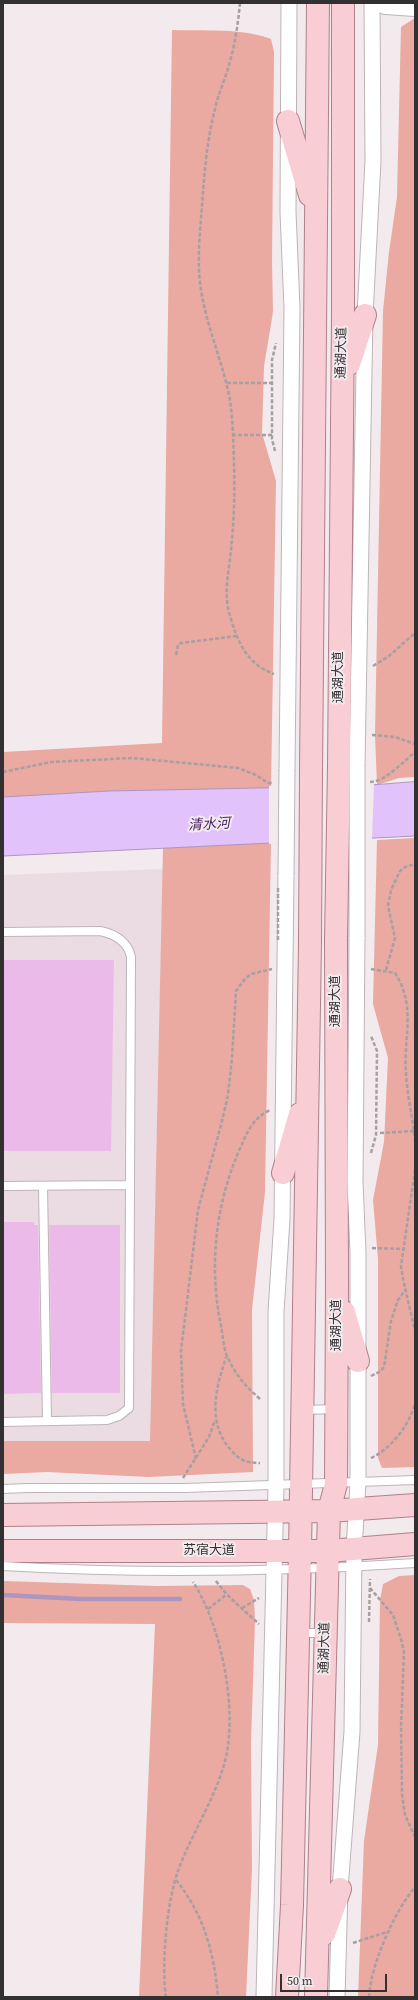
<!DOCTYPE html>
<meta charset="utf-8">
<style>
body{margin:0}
#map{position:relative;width:418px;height:2000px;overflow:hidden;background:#f2eaed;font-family:"Source Serif 4",serif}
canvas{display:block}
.frame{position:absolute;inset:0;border:4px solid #333031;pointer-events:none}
.scale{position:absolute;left:280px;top:1974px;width:107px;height:18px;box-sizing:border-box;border:2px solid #333031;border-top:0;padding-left:5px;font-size:12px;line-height:14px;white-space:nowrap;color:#333031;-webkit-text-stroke:3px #f2eaed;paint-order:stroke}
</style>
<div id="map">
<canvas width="418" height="2000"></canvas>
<div class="frame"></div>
<div class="scale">50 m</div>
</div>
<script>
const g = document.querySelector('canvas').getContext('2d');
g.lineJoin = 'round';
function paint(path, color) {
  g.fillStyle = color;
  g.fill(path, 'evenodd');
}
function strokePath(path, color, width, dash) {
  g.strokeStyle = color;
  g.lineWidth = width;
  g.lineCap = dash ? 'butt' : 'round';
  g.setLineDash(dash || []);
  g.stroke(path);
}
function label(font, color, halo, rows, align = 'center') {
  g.font = font + ' "Source Serif 4","Noto Sans SC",serif';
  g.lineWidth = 4;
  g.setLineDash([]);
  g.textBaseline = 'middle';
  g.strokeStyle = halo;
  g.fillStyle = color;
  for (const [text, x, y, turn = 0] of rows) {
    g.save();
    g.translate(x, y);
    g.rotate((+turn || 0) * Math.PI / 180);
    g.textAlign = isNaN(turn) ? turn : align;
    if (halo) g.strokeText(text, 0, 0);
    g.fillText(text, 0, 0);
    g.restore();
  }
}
const built = new Path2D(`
 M163,869L150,1441H3V875Z`);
const green = new Path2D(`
 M415,18V777L399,778L377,785L375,735L383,311L389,252L397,197L401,27Z
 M172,30C202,31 243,28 271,39L274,52L272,262L273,312L264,366L262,433L276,481L271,788L3,798V752L162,743Z
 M415,838V1467L382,1468L378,1458V1259L373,1200L384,1142L388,1058L373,1004L377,840Z
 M271,842L265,1192L252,1310L253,1472L149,1477L47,1472L3,1474V1441H150L163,848Z
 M415,1575V1997H358L364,1841L378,1745L380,1600L383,1584L399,1576Z
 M3,1581L157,1586L243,1585L250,1589L254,1600L255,1620L251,1743L252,1869L246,1997H139L155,1624L3,1623Z`);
const water = new Path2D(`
 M415,782V836L3,856V797L109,791L358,786Z`);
const pier = new Path2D(`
 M374,783L372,841L269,844V786Z`);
const stream = new Path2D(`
 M3,1595L81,1599H180`);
const building = new Path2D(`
 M3,960H114L111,1151H3Z
 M3,1222H34V1225H38L41,1393L3,1394Z
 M49,1225H120V1393H52Z`);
const path = new Path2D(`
 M240,3C238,24 235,45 229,65C225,80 218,94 215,109C208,136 205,165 203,192C201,224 196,259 201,290C206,322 218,351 226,382C233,407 233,436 234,462C235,492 234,521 231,550C229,572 223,593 230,616C238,643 247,664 274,674
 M227,383H272
 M232,435H272
 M275,451L272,439V360L276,343
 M176,655L178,645L181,643L237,636
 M373,666L389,656L415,633
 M372,735L395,737L415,744
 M3,772L51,762L132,758L238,768L256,775L268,783H273
 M370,782C385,782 404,761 415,752
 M371,969L395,973C417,1007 403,1038 406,1073C407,1096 413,1118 415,1141
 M386,970L395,938L388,906L391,890L400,871L405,867L415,864
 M380,1133L414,1131
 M371,1153L376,1135L377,1051L371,1036
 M415,1170L401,1266L403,1279L415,1331
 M372,1248L403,1249
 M227,1355C216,1386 206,1423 231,1450C239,1460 247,1463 260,1463
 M371,1376L381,1371L384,1367L391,1321L398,1300L405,1290
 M260,1399C245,1386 235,1374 227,1356C223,1347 223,1335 221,1326C209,1267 215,1208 238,1153C247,1134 250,1120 270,1110
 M371,1458C391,1449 409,1425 415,1404
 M196,1459L183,1404L181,1351L198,1210L221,1125L228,1095L232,1058L236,991L244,980L251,974L272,969
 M183,1478L209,1437L215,1420
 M216,1581C228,1598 244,1610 259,1624
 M370,1588L393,1615L401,1639L404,1652L401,1727L402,1794L405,1815L415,1837
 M242,1608L259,1598
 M208,1609L226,1595
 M369,1622L370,1579
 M176,1880C204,1915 214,1952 218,1997
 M353,1943L390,1931
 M166,1997C161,1965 167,1901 178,1871C191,1835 213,1802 224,1765C239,1714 222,1626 193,1582
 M369,1997C371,1964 394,1912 415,1887`);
const lane = new Path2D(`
 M3,932L100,931C115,934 128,942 131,957L129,1408L119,1416L107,1420L3,1422
 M3,1186L130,1185
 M43,1186L47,1421
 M304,1410L336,1409
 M3,1489L27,1488H185L415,1480
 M3,1566C139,1574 279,1572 415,1563
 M299,1633H325`);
const street = new Path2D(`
 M357,764L365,315L373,161L372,3
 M287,769L292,308L288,212L289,3
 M264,1997L276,1486V1312L282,1219L286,875
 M337,1997L340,1889L352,1732L354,1550L358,1482V1253L355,1182L357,937`);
const secondary = new Path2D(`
 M386,3L415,5`);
const primary = new Path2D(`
 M288,121L310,195
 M349,364L365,315
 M339,766L343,315V3
 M311,772L318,3
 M283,1173L300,1114
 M344,1312L358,1361
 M3,1515L329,1511L415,1505
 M3,1551H328L415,1544
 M324,1934L340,1889
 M287,1997L292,1905L300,1551L310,944
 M316,1997L329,1511L336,1484L337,1287L336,939`);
const pathBridge = new Path2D(`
 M278,940V886`);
const streetBridge = new Path2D(`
 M357,764V937
 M286,875L287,769`);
const primaryBridge = new Path2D(`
 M336,939L339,766
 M310,944L311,772`);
const streetNames = [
 ["通湖大道",342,353,-89],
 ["通湖大道",339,677,-90],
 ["通湖大道",336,1001,-90],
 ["通湖大道",337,1325,-90],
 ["苏宿大道",209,1551],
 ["通湖大道",325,1648,-89]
];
const waterNames = [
 ["清水河",209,825,-3]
];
paint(built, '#ebdbe2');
paint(green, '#eaa9a1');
paint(water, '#e1c2fb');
strokePath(water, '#ad96be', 1);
paint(pier, '#f2eaed');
strokePath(stream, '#ad96be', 4.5);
paint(building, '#ecbae8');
strokePath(lane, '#bdb5b9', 10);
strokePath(street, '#bdb5b9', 17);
strokePath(secondary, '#bdb5b9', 24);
strokePath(primary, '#b08089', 24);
strokePath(path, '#a7a0a3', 2.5, [4, 2]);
strokePath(lane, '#fff', 8);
strokePath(street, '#fff', 15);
strokePath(secondary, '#fff', 22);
strokePath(primary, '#f8cdd4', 22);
strokePath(streetBridge, '#bdb5b9', 17, []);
strokePath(primaryBridge, '#b08089', 24, []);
strokePath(pathBridge, '#a7a0a3', 2.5, [4, 2]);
strokePath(streetBridge, '#fff', 15);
strokePath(primaryBridge, '#f8cdd4', 22);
label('13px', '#333031', '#f2eaed', streetNames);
label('italic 14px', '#4a2364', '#f2eaed', waterNames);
</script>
